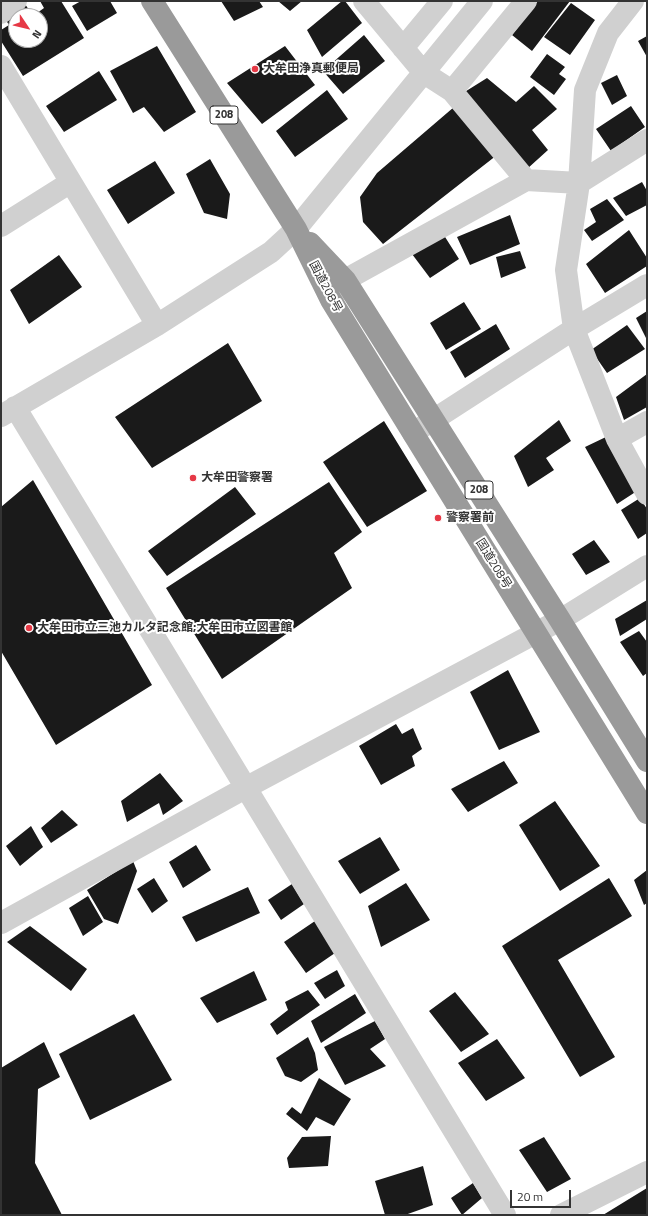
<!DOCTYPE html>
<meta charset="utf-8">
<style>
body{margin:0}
#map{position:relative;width:648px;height:1216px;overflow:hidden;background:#fff;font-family:"Titillium Web",sans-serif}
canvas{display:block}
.frame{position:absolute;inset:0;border:2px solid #333;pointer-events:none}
.north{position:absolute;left:8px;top:8px;width:40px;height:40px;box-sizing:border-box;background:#fff;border:1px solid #adadad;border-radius:50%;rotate:125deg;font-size:11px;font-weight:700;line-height:16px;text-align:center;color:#333}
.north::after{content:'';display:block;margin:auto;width:14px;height:18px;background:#e63946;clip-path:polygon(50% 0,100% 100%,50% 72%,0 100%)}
.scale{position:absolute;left:510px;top:1190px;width:61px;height:18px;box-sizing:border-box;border:2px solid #333;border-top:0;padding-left:5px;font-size:12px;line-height:14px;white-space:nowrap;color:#333;-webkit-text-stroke:3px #fff;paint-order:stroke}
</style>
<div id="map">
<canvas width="648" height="1216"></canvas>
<div class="frame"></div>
<div class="north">N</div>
<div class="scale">20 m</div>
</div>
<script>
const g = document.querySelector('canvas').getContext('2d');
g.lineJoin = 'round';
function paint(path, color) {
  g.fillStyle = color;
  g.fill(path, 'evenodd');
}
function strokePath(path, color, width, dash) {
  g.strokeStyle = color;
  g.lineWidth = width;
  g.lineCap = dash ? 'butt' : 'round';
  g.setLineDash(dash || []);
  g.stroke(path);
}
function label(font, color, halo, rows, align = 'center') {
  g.font = font + ' "Titillium Web","Noto Sans JP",sans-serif';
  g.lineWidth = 4;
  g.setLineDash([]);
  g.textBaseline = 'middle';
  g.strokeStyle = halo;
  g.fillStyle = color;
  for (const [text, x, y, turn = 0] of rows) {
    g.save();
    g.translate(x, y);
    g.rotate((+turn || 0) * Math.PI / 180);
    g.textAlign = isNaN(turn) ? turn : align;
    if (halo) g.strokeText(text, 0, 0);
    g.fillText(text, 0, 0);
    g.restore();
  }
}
const building = new Path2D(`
 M40,1H61L84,38L23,76L1,41V30L9,25L4,17L25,4L33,16L44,8ZM16,16H40V40H16Z
 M81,1H110L117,13L87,31L72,6Z
 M221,1H259L263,7L234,21Z
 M278,1H302L290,11Z
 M342,1H345L362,23L322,57L307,30Z
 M538,1H570L532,51L512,35Z
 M571,3L595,20L570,55L544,37Z
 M364,35L385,61L343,94L323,71Z
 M647,36V57L638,41Z
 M157,46L196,112L164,132L144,107L133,113L110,71Z
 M285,46L315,85L262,124L227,83Z
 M547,54L565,67L559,74L566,79L554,95L530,77Z
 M99,71L117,100L64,132L46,106Z
 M617,75L627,96L612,105L601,83Z
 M487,78L516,102L534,86L557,109L532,130L548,150L527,169L463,93Z
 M327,90L348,119L295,157L276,131Z
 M631,106L645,127L611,151L596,129Z
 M454,107L497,155L383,244L363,222L360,197L377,173Z
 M210,159L230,194L227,219L204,213L186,174Z
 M155,161L175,193L128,224L107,190Z
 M642,182L647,191V205L626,216L613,198Z
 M607,199L624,220L592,241L584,230L596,222L590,209Z
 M510,215L520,244L470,265L457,237Z
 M440,229L459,259L430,278L409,250Z
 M629,230L647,258V266L605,293L586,264Z
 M520,251L526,268L501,278L496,257Z
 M59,255L82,287L29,324L10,290Z
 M464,302L481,329L446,350L430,323Z
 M647,311V340L636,318Z
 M496,324L510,349L465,378L450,352Z
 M627,325L645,349L607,373L591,350Z
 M228,343L262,401L152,468L115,417Z
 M647,374V407L624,420L616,397Z
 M559,420L571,441L546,458L554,470L528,487L514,456Z
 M384,421L427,491L367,527L323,462Z
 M608,436L637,491L617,504L585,447Z
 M33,480L152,685L56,745L1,651V507Z
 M329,482L362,532L334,553L352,588L222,679L166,588Z
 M235,487L256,514L167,576L148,551Z
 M640,498L647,509V533L638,539L621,510Z
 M594,540L610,562L586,575L572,554Z
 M647,600V619L620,636L615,619Z
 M639,631L647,642V673L643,676L620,642Z
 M508,670L540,732L499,750L470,692Z
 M396,724L402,734L413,728L422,749L412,756L415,766L381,785L359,746Z
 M504,761L518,783L468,812L451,789Z
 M160,773L183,801L163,815L159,803L127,822L121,801Z
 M555,801L600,866L560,891L519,825Z
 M62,810L78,825L51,843L41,828Z
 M31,826L43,847L20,866L6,846Z
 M380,837L400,870L360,894L338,861Z
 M196,845L211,870L183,888L169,862Z
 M133,861L137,871L118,924L104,919L87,890Z
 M647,870V903L644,905L634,880Z
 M154,878L168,901L152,913L137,889Z
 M609,878L632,916L558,960L615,1057L580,1077L502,946Z
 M406,883L430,920L381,947L368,906Z
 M292,884L304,904L281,920L268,900Z
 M248,887L260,913L196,942L182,917Z
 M88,896L103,922L83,936L69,908Z
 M315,921L335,953L306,973L284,942Z
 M30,926L87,969L71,991L7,942Z
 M337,970L345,986L325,999L314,983Z
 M254,971L267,1000L217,1023L200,998Z
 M308,990L320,1005L277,1035L270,1024L288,1010L285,1002Z
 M455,992L489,1034L461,1052L429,1011Z
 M355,994L366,1013L321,1043L311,1021Z
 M134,1014L172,1080L90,1120L59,1054Z
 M375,1021L385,1039L370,1049L386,1066L345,1085L324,1047Z
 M308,1037L315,1053L318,1070L301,1082L285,1076L276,1058Z
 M497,1039L525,1078L486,1101L458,1063Z
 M44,1042L60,1077L38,1089L35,1163L62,1215H1V1068Z
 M319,1078L351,1099L334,1126L316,1117L307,1131L286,1114L292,1107L301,1114Z
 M331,1136L328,1166L289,1168L287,1158L302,1137Z
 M544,1137L571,1179L547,1192L519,1150Z
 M423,1166L433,1205L405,1215H385L375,1181Z
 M473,1183L482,1198L462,1215L451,1198Z
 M647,1188V1215H603Z`);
const minor = new Path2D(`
 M364,1L424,73L452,91L526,180
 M633,1L608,33L585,90L579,183L566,270L574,329L617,439L647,494
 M1,13L16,1
 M403,48L442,1
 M1,66L157,325
 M452,91L526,1
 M1,226L71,182
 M334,296L345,280L526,180L579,183L647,140
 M15,407L505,1215
 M1,416L157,325L271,252L296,229L482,1
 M413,433L574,329L647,285
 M617,439L647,422
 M1,923L245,788L560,620L647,566
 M561,1215L647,1172`);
const highway = new Path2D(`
 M152,1L296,229L331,300L647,813
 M310,243L345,280L560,620L647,761`);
const markers = [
 [255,69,4,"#e63946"],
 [193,478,4,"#e63946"],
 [438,518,4,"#e63946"],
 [29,628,4,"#e63946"]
];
const shields = [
 [224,115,28],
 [479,490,28]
];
const shieldNames = [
 ["208",224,115],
 ["208",479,490]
];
const poiNames = [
 ["大牟田浄真郵便局",263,69],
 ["大牟田警察署",201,478],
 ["警察署前",446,518],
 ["大牟田市立三池カルタ記念館;大牟田市立図書館",37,628]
];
const streetNames = [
 ["国道208号",325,287,62],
 ["国道208号",493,564,58]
];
paint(building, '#1a1a1a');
strokePath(minor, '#d0d0d0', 22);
strokePath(highway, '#9a9a9a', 22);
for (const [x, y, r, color] of markers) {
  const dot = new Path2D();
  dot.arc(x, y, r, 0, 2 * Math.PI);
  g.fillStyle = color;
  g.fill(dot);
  strokePath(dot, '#fff', 1.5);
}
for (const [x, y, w] of shields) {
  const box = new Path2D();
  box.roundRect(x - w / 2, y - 9, w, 18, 3);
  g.fillStyle = '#fff';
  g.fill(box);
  strokePath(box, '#333', 1);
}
label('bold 11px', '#333', null, shieldNames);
label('bold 12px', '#333', '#fff', poiNames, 'left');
label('12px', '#333', '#fff', streetNames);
</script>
